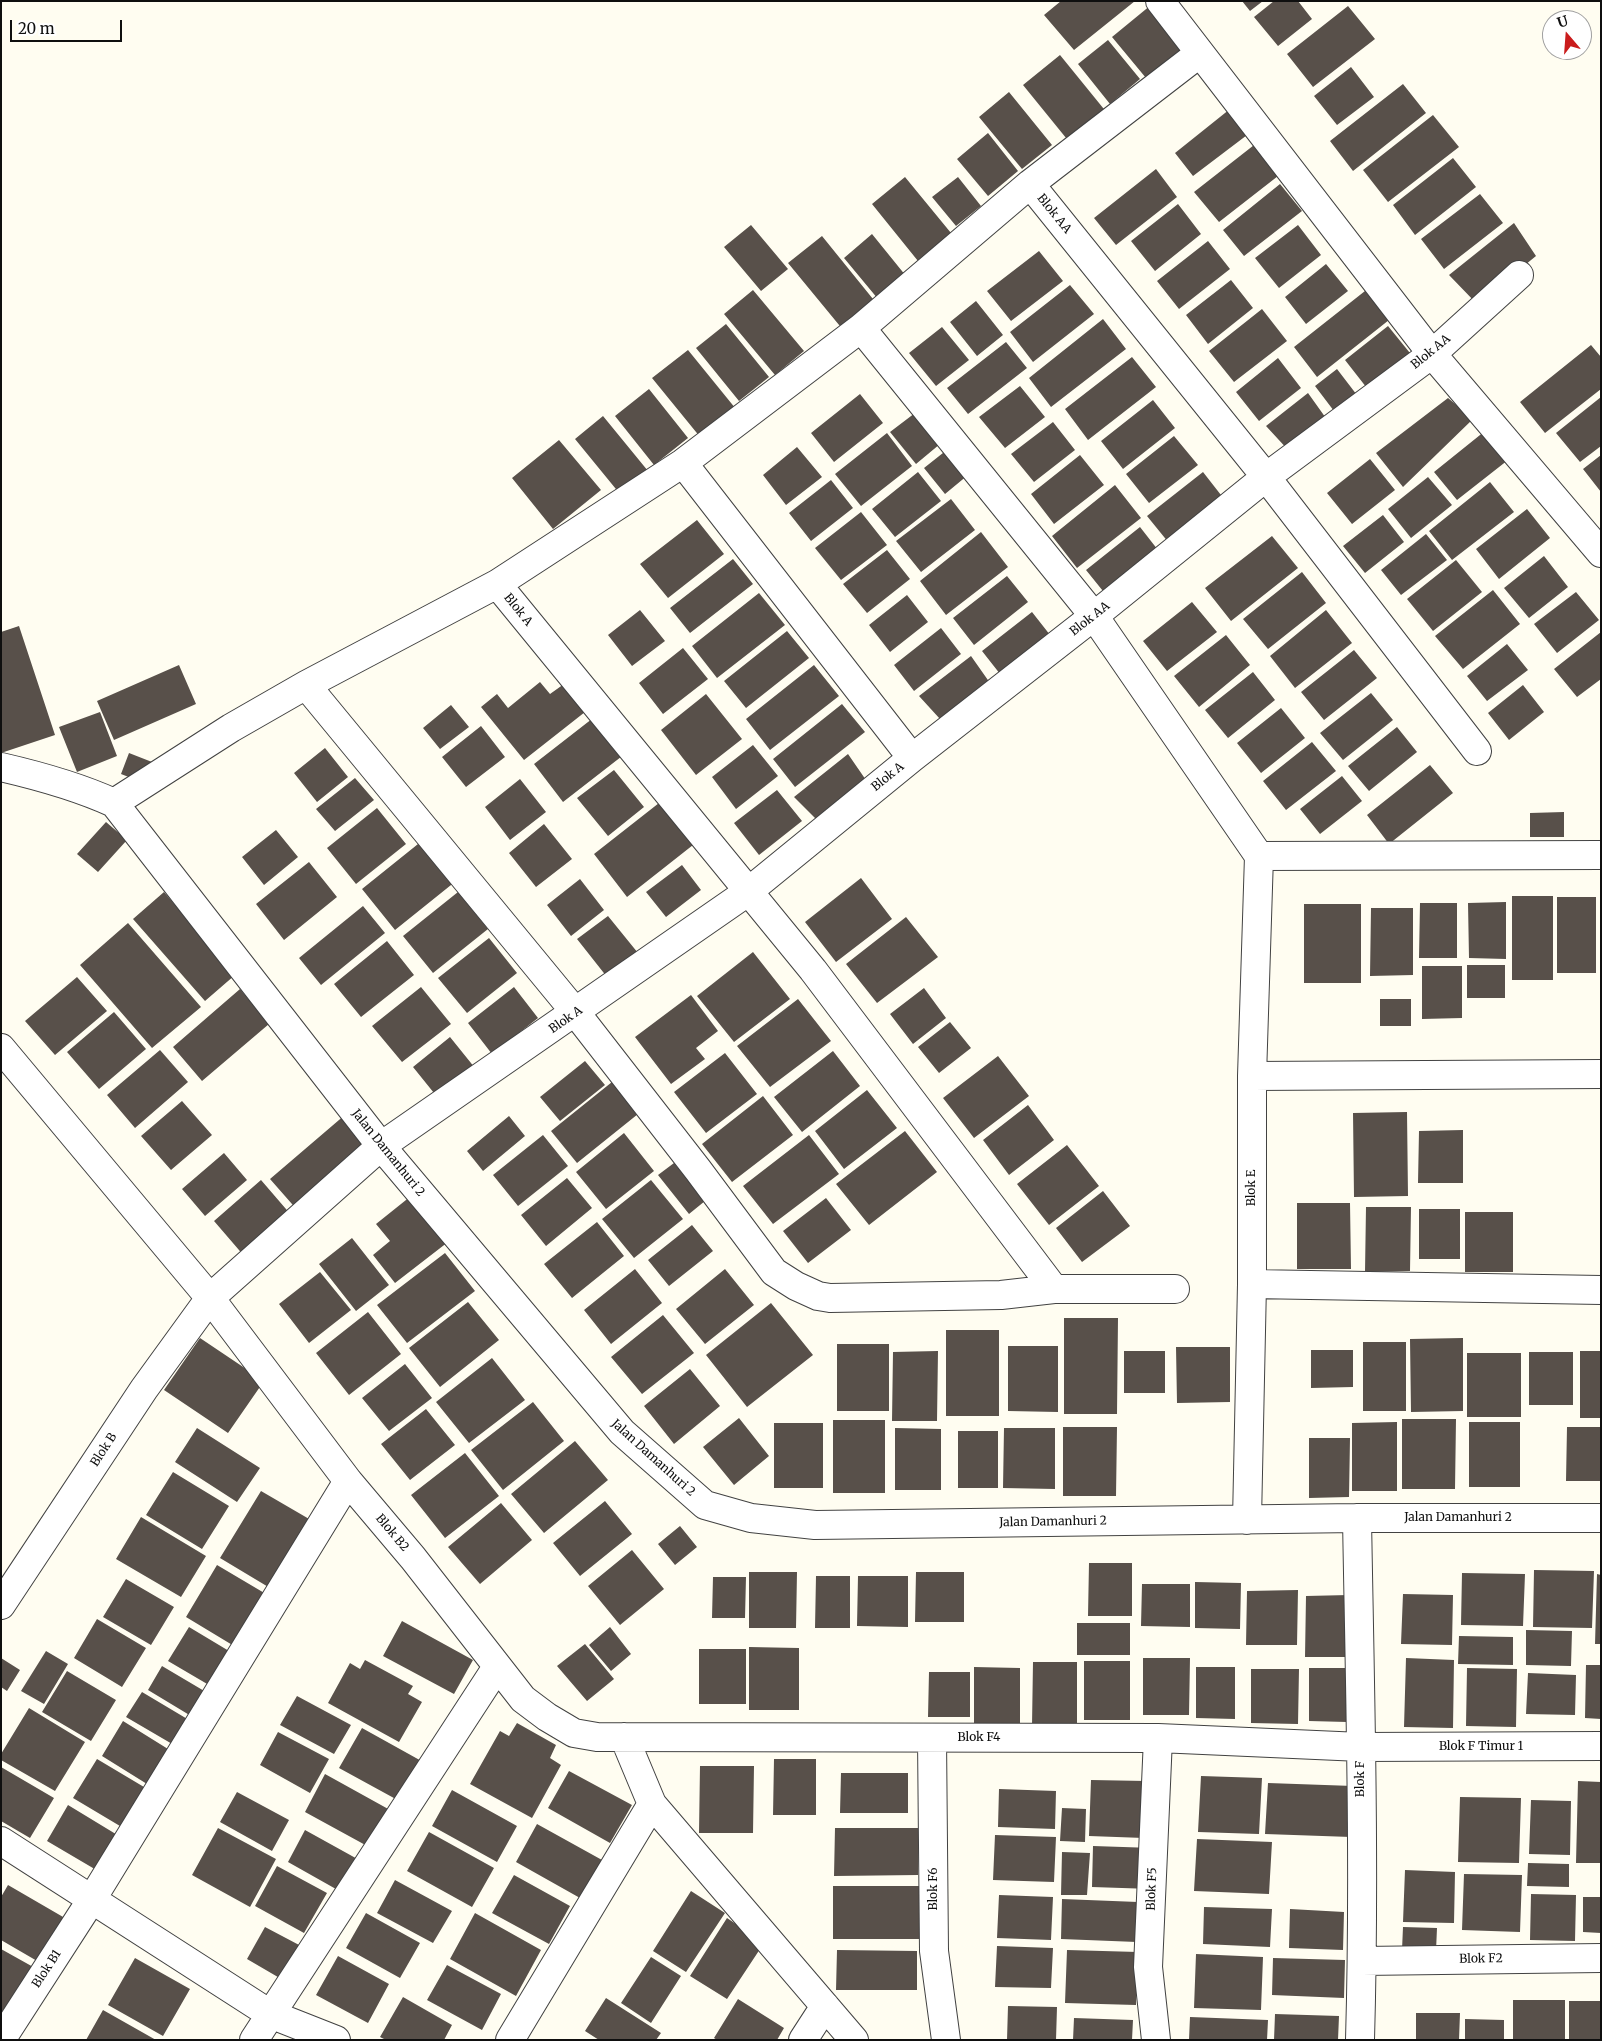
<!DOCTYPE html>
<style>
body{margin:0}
#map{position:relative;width:1602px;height:2041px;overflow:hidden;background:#fffdf1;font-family:Merriweather,serif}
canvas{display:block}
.frame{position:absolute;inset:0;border:2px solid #0f0f0f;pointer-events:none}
.north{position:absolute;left:1542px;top:10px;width:50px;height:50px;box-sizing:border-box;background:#fff;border:1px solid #9f9f9f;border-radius:50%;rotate:342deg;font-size:14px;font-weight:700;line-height:20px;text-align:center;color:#0f0f0f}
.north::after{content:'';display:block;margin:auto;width:18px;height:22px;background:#ca1c1c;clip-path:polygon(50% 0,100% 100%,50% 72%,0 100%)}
.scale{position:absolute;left:10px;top:20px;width:112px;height:22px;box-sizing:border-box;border:2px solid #0f0f0f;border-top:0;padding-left:6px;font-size:15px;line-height:18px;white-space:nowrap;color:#0f0f0f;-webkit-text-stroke:4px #fff;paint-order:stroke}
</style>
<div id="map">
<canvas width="1602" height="2041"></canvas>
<div class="frame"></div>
<div class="north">U</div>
<div class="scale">20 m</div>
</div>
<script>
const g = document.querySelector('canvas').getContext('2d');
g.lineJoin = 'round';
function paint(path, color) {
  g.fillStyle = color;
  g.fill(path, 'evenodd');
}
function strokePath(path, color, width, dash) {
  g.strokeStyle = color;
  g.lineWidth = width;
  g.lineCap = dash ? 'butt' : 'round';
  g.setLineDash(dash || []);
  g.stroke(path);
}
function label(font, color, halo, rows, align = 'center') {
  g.font = font + ' Merriweather,serif';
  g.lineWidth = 5;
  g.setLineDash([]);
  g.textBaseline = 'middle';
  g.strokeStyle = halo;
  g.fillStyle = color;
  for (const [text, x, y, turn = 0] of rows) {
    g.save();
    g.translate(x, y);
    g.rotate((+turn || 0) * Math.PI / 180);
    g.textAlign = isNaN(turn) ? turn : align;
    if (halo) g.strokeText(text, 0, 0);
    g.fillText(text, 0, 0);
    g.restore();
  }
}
const building = new Path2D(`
 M1061,1H1135L1074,50L1044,15Z
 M1242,1H1263L1250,11Z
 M1274,1H1298L1312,19L1278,46L1254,17Z
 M1151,5L1185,46L1146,78L1112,37Z
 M1348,6L1375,39L1313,87L1287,54Z
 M1108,40L1140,79L1110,104L1078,64Z
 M1060,55L1112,119L1075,149L1023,85Z
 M1351,67L1374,97L1337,125L1314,96Z
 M1403,84L1426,113L1353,171L1330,141Z
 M1009,92L1052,145L1022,169L979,117Z
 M1235,105L1255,129L1193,176L1175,153Z
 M1433,115L1459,147L1388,202L1363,170Z
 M988,133L1018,171L988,196L957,159Z
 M1263,138L1287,169L1219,222L1194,192Z
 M1453,158L1476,187L1415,235L1393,205Z
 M1156,169L1177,197L1116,245L1094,218Z
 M905,177L951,233L918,261L872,204Z
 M958,177L981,206L956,226L932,197Z
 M1280,184L1302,211L1244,256L1223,230Z
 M1480,194L1503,223L1444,269L1421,239Z
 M1178,204L1201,234L1155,271L1131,241Z
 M1514,223L1536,256L1477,304L1449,275Z
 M751,225L788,269L761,291L724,247Z
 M1298,225L1321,255L1279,288L1255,258Z
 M872,234L906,276L878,299L844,258Z
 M822,236L877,304L844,331L788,263Z
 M1208,241L1230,269L1179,309L1157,281Z
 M1039,251L1063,281L1011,321L987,291Z
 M1326,264L1348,291L1306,324L1285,297Z
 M1231,280L1253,308L1208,344L1186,315Z
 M1070,285L1094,314L1033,362L1010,332Z
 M753,290L804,351L775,375L724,314Z
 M1365,291L1389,320L1317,377L1294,347Z
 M976,301L1003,335L977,356L950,322Z
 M1262,309L1287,341L1234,382L1209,351Z
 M1103,319L1126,349L1051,407L1029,378Z
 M726,324L769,377L739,401L696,348Z
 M1388,326L1414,358L1370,392L1345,360Z
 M942,327L969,360L936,386L909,353Z
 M1006,342L1027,368L968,414L947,388Z
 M1591,345L1601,357V389L1545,433L1520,402Z
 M688,350L740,414L705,443L652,378Z
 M1132,357L1156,387L1088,440L1065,409Z
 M1278,358L1301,388L1259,421L1236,392Z
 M1337,369L1360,399L1337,415L1315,386Z
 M1020,386L1045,417L1005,448L979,417Z
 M649,389L688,438L654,465L615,416Z
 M1308,393L1328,421L1290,452L1266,426Z
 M860,394L883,423L834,462L811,433Z
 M1601,397V446L1580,462L1556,433Z
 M1448,398L1473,419L1403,487L1376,453Z
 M1153,400L1175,428L1123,469L1101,441Z
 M915,413L940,444L916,464L890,432Z
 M603,416L648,471L620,494L575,439Z
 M1053,422L1075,450L1034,482L1011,454Z
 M1485,431L1508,460L1457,500L1434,472Z
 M887,433L912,466L861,506L835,474Z
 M1174,436L1198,465L1149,503L1126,474Z
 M559,440L601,490L553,529L512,478Z
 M797,447L822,477L786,505L763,475Z
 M948,449L968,475L945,494L924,468Z
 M1080,455L1104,485L1054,524L1031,494Z
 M1601,455V492L1583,469Z
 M1370,459L1395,490L1352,524L1327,493Z
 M918,472L941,501L895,537L872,509Z
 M1203,472L1228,504L1173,548L1147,516Z
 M1428,477L1452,505L1411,538L1388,509Z
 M831,480L853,508L811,541L789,513Z
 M1490,482L1514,512L1452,560L1429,531Z
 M1115,485L1141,518L1077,568L1052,536Z
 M951,499L975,530L921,572L896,541Z
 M1527,509L1550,538L1499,579L1476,549Z
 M861,512L887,545L841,580L815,548Z
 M1383,515L1404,542L1365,573L1343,546Z
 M697,520L724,554L668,598L640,564Z
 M1140,527L1165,559L1111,601L1086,570Z
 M981,532L1008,567L946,615L920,581Z
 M1426,534L1447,560L1401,595L1381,570Z
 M1272,536L1298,568L1231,621L1205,588Z
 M887,550L910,579L867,613L843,584Z
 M1544,556L1568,587L1529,618L1504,588Z
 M733,559L753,584L690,633L670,608Z
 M1456,560L1482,592L1433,631L1407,599Z
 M1302,572L1326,603L1268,649L1243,619Z
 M1007,576L1028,602L974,645L953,618Z
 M1493,590L1520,624L1463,669L1435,636Z
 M1576,592L1599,620L1557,653L1534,624Z
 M759,593L785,625L717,678L692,646Z
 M907,595L928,622L890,652L869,625Z
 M1192,602L1217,632L1167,671L1143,641Z
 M640,610L665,641L632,666L608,635Z
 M1326,610L1352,643L1295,688L1270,656Z
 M1032,612L1054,640L1004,679L982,651Z
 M19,626L55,735L1,753V632Z
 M941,628L961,654L914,691L894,665Z
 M787,631L809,658L746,708L724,681Z
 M1601,632V679L1577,697L1554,669Z
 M1226,635L1250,665L1199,707L1174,676Z
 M1507,644L1528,670L1487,701L1467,676Z
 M683,648L708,679L663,714L639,683Z
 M1354,650L1377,678L1324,720L1301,692Z
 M971,656L990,683L940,719L919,696Z
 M179,665L196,704L114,740L97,701Z
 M814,665L839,696L770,750L746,719Z
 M1253,672L1275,700L1228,738L1205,710Z
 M540,682L550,694L564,684L585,712L524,760L481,707L497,694L508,708Z
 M1523,685L1544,712L1509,740L1488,713Z
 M1371,693L1393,720L1343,760L1320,733Z
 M706,694L742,739L696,775L661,730Z
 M842,704L865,732L795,787L773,759Z
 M451,705L469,727L440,749L423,728Z
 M1281,708L1305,738L1261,773L1237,743Z
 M100,712L117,756L77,772L59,727Z
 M597,715L626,753L563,802L534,764Z
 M481,726L505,757L466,787L442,757Z
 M1397,727L1417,752L1369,791L1348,766Z
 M1312,742L1336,771L1286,810L1263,781Z
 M753,745L778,776L736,809L712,777Z
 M325,748L348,777L317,802L294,773Z
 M129,753L152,762L144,783L121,774Z
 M848,754L868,783L818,821L794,797Z
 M1430,765L1453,793L1389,844L1367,815Z
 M614,770L644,807L608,836L577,798Z
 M1342,776L1362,801L1320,834L1300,809Z
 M355,778L374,800L335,831L316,809Z
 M520,779L546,812L510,840L485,807Z
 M777,790L802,821L759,855L734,823Z
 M659,803L693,845L627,897L594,854Z
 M377,808L406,844L356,884L327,848Z
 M1564,812V837H1530V813Z
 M106,822L127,840L98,872L77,854Z
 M544,824L572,859L536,887L509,853Z
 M276,830L298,857L264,885L242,857Z
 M423,840L456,881L395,930L362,889Z
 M309,862L337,897L284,940L256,904Z
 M682,865L701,890L666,917L646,892Z
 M861,878L892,919L836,962L805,922Z
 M580,879L604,910L571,936L547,905Z
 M164,892L235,975L205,1001L133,919Z
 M458,892L488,929L433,973L403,936Z
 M1512,896H1553V980H1512Z
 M1557,897H1596V973H1557Z
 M1506,902V959L1469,958L1468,903Z
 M1420,903H1457V958H1419Z
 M1304,904H1361V983H1304Z
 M363,906L385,933L321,985L299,958Z
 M1371,908H1413V975L1370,976Z
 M608,916L638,953L607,977L577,939Z
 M906,917L938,957L877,1003L846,964Z
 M128,923L201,1007L152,1048L80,965Z
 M489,938L517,973L467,1013L438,978Z
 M387,941L414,975L361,1017L334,984Z
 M753,952L790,999L734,1042L697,996Z
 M1467,965H1505V998H1467Z
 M1422,966H1462V1018L1422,1019Z
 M77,977L107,1011L55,1055L25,1021Z
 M421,987L451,1024L402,1062L372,1026Z
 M514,987L538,1018L492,1054L468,1023Z
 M924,988L946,1018L913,1044L890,1014Z
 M240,989L269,1024L202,1081L173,1047Z
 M691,995L718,1031L696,1048L705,1059L671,1084L635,1037Z
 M798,999L831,1041L770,1087L737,1046Z
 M1380,999H1411V1026H1380Z
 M114,1012L146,1049L99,1089L67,1052Z
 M950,1022L971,1048L939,1073L918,1047Z
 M450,1037L475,1068L438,1098L413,1067Z
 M160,1050L188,1082L135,1128L107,1095Z
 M833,1051L860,1086L802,1132L774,1097Z
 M725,1053L757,1094L706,1133L674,1092Z
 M998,1056L1029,1096L974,1138L943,1098Z
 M585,1061L605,1085L560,1121L540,1097Z
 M612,1082L638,1114L577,1163L551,1131Z
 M867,1090L897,1128L844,1169L815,1131Z
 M763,1096L793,1135L732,1182L702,1144Z
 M182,1101L212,1135L171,1170L141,1136Z
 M1028,1105L1054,1140L1009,1175L983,1140Z
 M1407,1112L1408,1196L1354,1197L1353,1113Z
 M346,1114L375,1147L299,1212L270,1179Z
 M509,1116L525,1136L483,1171L467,1151Z
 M1463,1130V1183H1418L1419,1131Z
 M905,1131L937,1172L869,1225L836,1184Z
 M624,1133L654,1171L606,1209L576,1172Z
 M543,1135L568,1166L518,1206L493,1175Z
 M809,1135L839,1174L773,1224L743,1186Z
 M1067,1145L1099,1186L1049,1225L1017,1184Z
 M224,1153L247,1180L205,1216L182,1189Z
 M674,1163L705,1201L689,1214L658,1175Z
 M567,1178L592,1208L546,1246L521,1215Z
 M261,1180L292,1216L245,1257L214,1221Z
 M651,1180L683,1219L634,1258L602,1219Z
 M1103,1191L1130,1226L1082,1262L1056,1228Z
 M411,1196L448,1242L395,1283L373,1255L390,1241L376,1224Z
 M826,1198L851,1230L808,1263L783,1231Z
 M1297,1203H1350L1351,1269H1297Z
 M1366,1207H1411L1410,1271L1365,1272Z
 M1419,1209H1460V1259H1419Z
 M1465,1212H1513V1272H1465Z
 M597,1222L624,1256L572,1298L544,1264Z
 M692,1225L713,1251L669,1286L648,1260Z
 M352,1238L389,1285L356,1311L319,1264Z
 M445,1253L475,1291L407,1343L377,1305Z
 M635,1269L662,1303L611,1344L584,1310Z
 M725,1269L754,1305L705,1344L676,1309Z
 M320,1272L351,1310L309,1343L279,1304Z
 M468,1302L499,1340L440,1387L409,1348Z
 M771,1303L813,1355L747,1407L706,1355Z
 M368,1312L401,1354L349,1395L316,1353Z
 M663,1315L694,1353L642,1394L611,1357Z
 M1064,1318H1118L1117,1414H1064Z
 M946,1330H999V1416H946Z
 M200,1338L264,1381L228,1433L164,1390Z
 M1463,1338V1411L1411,1412L1410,1339Z
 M1363,1342H1406V1411H1363Z
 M837,1344H889V1411H837Z
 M1008,1346H1058V1412L1008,1411Z
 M1176,1347H1230V1402L1177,1403Z
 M1311,1350H1353V1387L1311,1388Z
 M938,1351L937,1421H892L893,1352Z
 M1124,1351H1165V1393H1124Z
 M1580,1351H1601V1418H1580Z
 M1529,1352H1573V1405H1529Z
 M1467,1353H1521V1417H1467Z
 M492,1358L525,1400L469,1443L436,1402Z
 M405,1364L432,1398L389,1431L362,1398Z
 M690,1369L720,1406L674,1444L644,1406Z
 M533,1402L564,1441L503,1490L471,1450Z
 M426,1409L455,1445L410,1480L381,1444Z
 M739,1418L769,1456L734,1485L703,1447Z
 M1402,1419H1456L1455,1489H1402Z
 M833,1420H885V1493H833Z
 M1397,1422V1491H1352V1423Z
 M1469,1422H1520V1487H1469Z
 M774,1423H823V1488H774Z
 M1063,1427H1117L1116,1496H1063Z
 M1567,1427H1601V1481H1566Z
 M197,1428L260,1468L237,1502L175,1462Z
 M895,1428L941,1429V1490H895Z
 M1004,1428H1055V1489L1003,1488Z
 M958,1431H998V1488H958Z
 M1309,1438H1350L1349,1497L1309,1498Z
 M575,1441L608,1480L544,1533L511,1494Z
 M465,1453L499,1496L445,1538L411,1495Z
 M173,1472L229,1506L202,1549L146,1515Z
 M261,1491L316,1523L275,1591L220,1558Z
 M605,1501L632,1534L580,1576L553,1543Z
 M501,1503L532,1540L480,1584L448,1547Z
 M141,1517L206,1556L181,1597L116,1559Z
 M680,1526L697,1547L675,1565L658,1544Z
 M632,1550L664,1589L620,1625L588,1586Z
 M1089,1563H1132V1616H1088Z
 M217,1565L266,1594L234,1646L186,1617Z
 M1534,1570L1594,1571L1592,1628L1533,1627Z
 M749,1572H797L796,1628H749Z
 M916,1572H964V1622H915Z
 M1462,1573L1525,1574L1523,1626L1461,1625Z
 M1597,1574L1601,1575V1644H1595Z
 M816,1576H850V1628H815Z
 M858,1576H908V1627L857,1626Z
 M713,1577H746L745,1618H712Z
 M126,1579L174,1607L151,1645L103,1617Z
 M1195,1582L1241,1583L1240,1629L1195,1628Z
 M1142,1584H1190V1627L1141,1626Z
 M1298,1590L1297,1645H1246L1247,1591Z
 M1403,1594L1453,1595L1452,1645L1401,1644Z
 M1349,1595L1348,1657H1305L1306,1596Z
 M97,1619L146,1648L122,1687L74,1658Z
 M402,1621L473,1660L454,1694L383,1656Z
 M1077,1623H1130V1655H1077Z
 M189,1627L234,1654L214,1688L168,1661Z
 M610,1627L631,1654L611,1671L589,1645Z
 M1526,1630L1572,1631L1571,1666L1526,1665Z
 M1459,1636L1513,1637V1665L1458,1664Z
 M585,1644L614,1679L587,1701L557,1666Z
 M749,1647L799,1648V1710H749Z
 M699,1649H746V1704H699Z
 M46,1651L68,1664L44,1704L21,1691Z
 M1,1658L20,1670L7,1691L1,1687Z
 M1143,1658H1190L1189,1715H1143Z
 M1406,1658L1454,1660L1453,1728L1404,1727Z
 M365,1660L413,1686L408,1694L422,1702L399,1742L328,1703L350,1663L360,1669Z
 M1084,1661H1130V1720H1084Z
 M1033,1662H1077V1726H1032Z
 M1586,1665H1601V1719L1585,1718Z
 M162,1666L211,1695L196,1719L148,1690Z
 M974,1667L1020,1668V1727H974Z
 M1196,1667H1235V1719L1196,1718Z
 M1309,1668H1347V1722L1309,1721Z
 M1467,1668L1517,1669L1516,1727L1466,1726Z
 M1251,1669H1299L1298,1724L1251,1723Z
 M67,1671L116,1700L91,1741L42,1712Z
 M929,1672H970V1717H928Z
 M1528,1673L1576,1675L1575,1715L1526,1714Z
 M142,1692L194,1723L179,1748L126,1717Z
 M297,1696L351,1725L334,1754L280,1725Z
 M29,1708L85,1742L55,1791L1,1760V1754Z
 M123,1721L168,1749L147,1784L102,1756Z
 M517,1723L556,1745L550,1758L561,1765L532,1818L470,1784L500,1731L509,1736Z
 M362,1728L425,1763L403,1803L339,1768Z
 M278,1732L329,1759L310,1793L260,1765Z
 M97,1759L149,1790L125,1829L73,1798Z
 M774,1759H816V1815H773Z
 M700,1766H754L753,1833H699Z
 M1,1767L54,1798L30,1838L1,1821Z
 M569,1771L632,1805L610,1843L548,1808Z
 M841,1773H908V1813H840Z
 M325,1774L390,1810L369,1847L305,1812Z
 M1201,1776L1262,1778L1259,1834L1198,1832Z
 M1091,1780L1146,1781L1144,1838L1089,1836Z
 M1578,1781L1601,1782V1863H1576Z
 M1268,1783L1353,1786L1351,1837L1265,1834Z
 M999,1789L1056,1791L1055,1829L998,1827Z
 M452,1790L517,1826L497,1862L432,1826Z
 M237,1792L289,1820L272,1851L220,1822Z
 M1460,1797L1521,1798L1519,1863L1458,1862Z
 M1531,1800L1571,1801L1570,1855L1529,1854Z
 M68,1805L119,1836L98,1871L47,1841Z
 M1062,1808L1086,1809L1085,1842L1060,1841Z
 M537,1824L602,1860L580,1898L516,1862Z
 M218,1828L276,1859L250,1907L192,1875Z
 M835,1828H919L918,1875L834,1876Z
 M305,1830L361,1861L343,1893L288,1862Z
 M429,1832L494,1868L472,1907L407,1871Z
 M995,1835L1056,1837L1054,1882L993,1880Z
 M1197,1839L1272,1842L1269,1894L1194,1891Z
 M1093,1846L1153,1848L1152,1889L1092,1887Z
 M1062,1852L1090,1853L1087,1895H1061Z
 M1528,1863L1569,1864V1887L1527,1886Z
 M277,1866L327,1893L304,1933L255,1906Z
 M1405,1870L1455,1872L1454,1923L1403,1922Z
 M1464,1874L1522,1875L1520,1932L1462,1930Z
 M514,1875L570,1906L549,1944L492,1913Z
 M395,1880L452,1911L433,1943L377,1913Z
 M8,1885L70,1921L44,1965L1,1940V1897Z
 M833,1886H921V1939H833Z
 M691,1891L725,1913L686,1972L653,1951Z
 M1531,1894L1576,1895L1575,1941L1530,1940Z
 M999,1895L1053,1897L1051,1940L997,1938Z
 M1583,1897H1601V1933L1583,1932Z
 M1062,1899L1138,1902L1137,1942L1061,1939Z
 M1204,1907L1272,1909L1270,1947L1203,1944Z
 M1290,1909L1344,1912L1343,1950L1289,1948Z
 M366,1913L420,1943L400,1978L346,1948Z
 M475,1913L541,1950L516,1996L450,1959Z
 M727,1918L764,1943L727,1999L690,1976Z
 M265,1927L301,1946L283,1980L247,1959Z
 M1403,1927L1437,1928L1436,1951L1402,1950Z
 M997,1946L1053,1948L1051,1988L995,1987Z
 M1,1949L35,1968L1,2016Z
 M837,1950L917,1951V1990H836Z
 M1067,1950L1138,1952L1136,2005L1065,2003Z
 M1196,1954L1263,1957L1261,2010L1194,2008Z
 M338,1956L389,1984L368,2023L316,1995Z
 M651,1957L681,1976L651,2023L621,2003Z
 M135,1958L190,1989L163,2036L108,2005Z
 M1273,1958L1345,1960L1344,1998L1272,1995Z
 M447,1965L501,1994L482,2030L427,2000Z
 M403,1997L452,2025L444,2040H386L380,2037Z
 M606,1998L661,2033L656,2040H599L585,2031Z
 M738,1999L784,2028L777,2040H717L714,2038Z
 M1513,2000H1565V2040H1513Z
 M1569,2001H1601V2040H1569Z
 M1008,2006L1057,2007L1056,2040H1007Z
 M103,2010L156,2040H86Z
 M1416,2013H1460L1459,2040H1416Z
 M1275,2014L1339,2016L1338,2040H1274Z
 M1190,2017L1268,2020L1267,2040H1189Z
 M1074,2018L1133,2020L1132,2040H1073Z
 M1465,2019L1504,2020V2040H1465Z`);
const minor = new Path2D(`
 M1160,1L1432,354L1601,553
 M1030,184L1266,477L1477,751
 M861,328L1094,616L1259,856
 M683,463L912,758
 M497,584L813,970L1054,1289
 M306,685L576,1013L698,1170L774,1272L796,1286L818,1296L830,1298L1001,1295L1054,1289H1175
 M1,767C40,776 77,786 114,803L381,1146L622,1432L705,1505L751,1518L815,1525L1357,1518H1601
 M114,803L231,728L306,685L497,584L683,463L861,328L1030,184L1200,53
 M1259,856L1601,855
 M1,1048L210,1298L348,1481L413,1558L523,1699L547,1717L574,1733L597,1737L1158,1738L1361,1747L1601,1746
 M1252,1076L1601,1074
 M1252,1284L1601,1290
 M1357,1518C1360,1692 1365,1866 1360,2040
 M1247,1520L1252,1284V1076L1259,856
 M1,1605L144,1389L210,1298L381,1146L749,891L912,758L1094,616L1266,477L1432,354L1519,275
 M624,1737L652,1804L854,2040
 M932,1738L934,1951L946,2040
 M1,1841L270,2014L336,2040
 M1362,1961L1601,1958
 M1,2040L92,1899L348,1481
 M254,2040L497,1667
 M510,2040L652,1804
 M803,2040L825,2006
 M1156,2040L1148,1967L1158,1738`);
const streetNames = [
 ["Blok AA",1054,214,51],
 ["Blok AA",1431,352,-39],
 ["Blok A",518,610,51],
 ["Blok AA",1090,619,-38],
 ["Blok A",888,777,-39],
 ["Blok A",566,1020,-35],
 ["Jalan Damanhuri 2",388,1153,51],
 ["Blok E",1252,1188,-90],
 ["Blok B",104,1450,-57],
 ["Jalan Damanhuri 2",653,1458,42],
 ["Jalan Damanhuri 2",1458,1518],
 ["Jalan Damanhuri 2",1053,1522,-1],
 ["Blok B2",392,1533,50],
 ["Blok F4",979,1738],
 ["Blok F Timur 1",1481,1747],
 ["Blok F",1361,1779,-90],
 ["Blok F6",934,1889,-90],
 ["Blok F5",1152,1889,-88],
 ["Blok F2",1481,1959,-1],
 ["Blok B1",47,1969,-57]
];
paint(building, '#58504a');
strokePath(minor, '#424242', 30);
strokePath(minor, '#fff', 28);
label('12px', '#0f0f0f', '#fff', streetNames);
</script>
